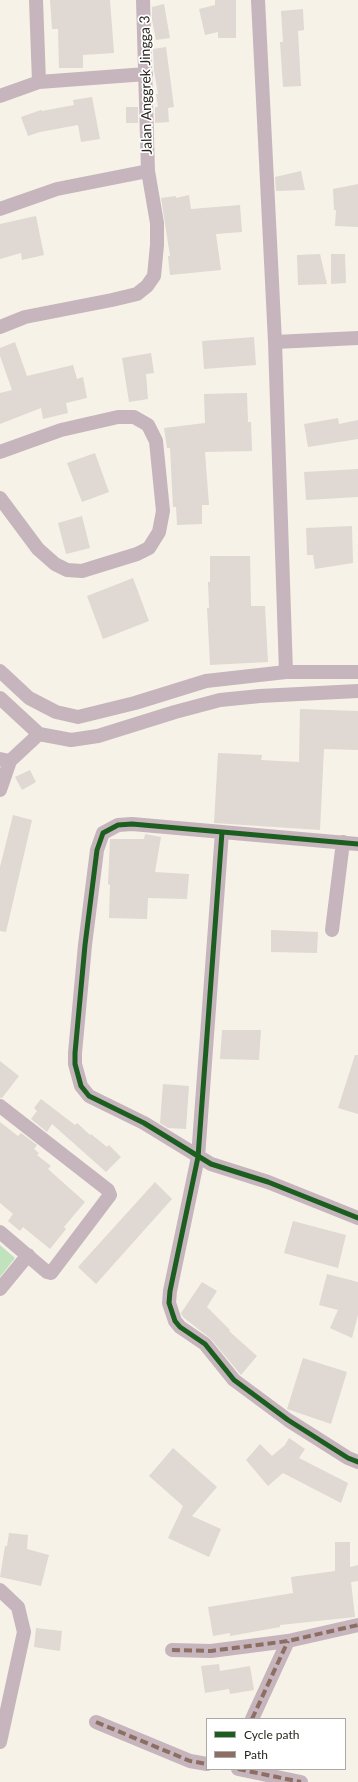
<!DOCTYPE html>
<style>
body{margin:0}
#map{position:relative;width:358px;height:1782px;overflow:hidden;background:#f6f2e8;font-family:Lato,sans-serif}
canvas{display:block}
.legend{position:absolute;left:206px;top:1718px;width:140px;height:52px;box-sizing:border-box;background:#fff;border:1px solid #a9a8a5;margin:0;padding:5px 7px;list-style:none;font-size:12px;color:#27251e}
.legend li{display:flex;align-items:center;gap:8px;height:20px}
.legend b{width:20px;border:1px solid #a9a8a5}
</style>
<div id="map">
<canvas width="358" height="1782"></canvas>
<ul class="legend">
<li><b style="height:5px;background:#1b5e20"></b>Cycle path</li>
<li><b style="height:5px;background:#8d6e63"></b>Path</li>
</ul>
</div>
<script>
const g = document.querySelector('canvas').getContext('2d');
g.lineJoin = 'round';
function paint(path, color) {
  g.fillStyle = color;
  g.fill(path, 'evenodd');
}
function strokePath(path, color, width, dash) {
  g.strokeStyle = color;
  g.lineWidth = width;
  g.lineCap = dash ? 'butt' : 'round';
  g.setLineDash(dash || []);
  g.stroke(path);
}
function label(font, color, halo, rows, align = 'center') {
  g.font = font + ' Lato,sans-serif';
  g.lineWidth = 3.5;
  g.setLineDash([]);
  g.textBaseline = 'middle';
  g.strokeStyle = halo;
  g.fillStyle = color;
  for (const [text, x, y, turn = 0] of rows) {
    g.save();
    g.translate(x, y);
    g.rotate((+turn || 0) * Math.PI / 180);
    g.textAlign = isNaN(turn) ? turn : align;
    if (halo) g.strokeText(text, 0, 0);
    g.fillText(text, 0, 0);
    g.restore();
  }
}
const forest = new Path2D(`
 M0,1245L15,1258L0,1277Z`);
const building = new Path2D(`
 M50,0H110L114,53L83,55V68H59L58,29H52Z
 M215,0H236V38H218V32L205,35L199,9L215,5Z
 M164,4L170,38L156,40L152,20V7Z
 M303,9L304,30L298,31L301,86L283,87L280,42H283L281,11Z
 M166,47L174,107L168,108L169,122L155,123V107H158L156,94H158L154,71L153,49Z
 M92,97L100,139L81,142L78,125L40,132L28,136L21,117L41,110L42,111L74,105L73,100Z
 M126,107H138V123H126Z
 M301,171L305,190L276,191L275,177Z
 M358,184V227L335,226L336,210H334L333,189Z
 M189,195L191,209L240,205L242,232L216,234L221,270L170,275L168,256H170L161,198L176,196V198Z
 M36,216L44,255L22,260L21,253L0,259V224Z
 M320,254L327,284L298,285L297,255Z
 M331,254H345L346,283L331,284Z
 M254,337L256,365L204,369L202,341Z
 M15,342L27,376L73,365L77,379L83,377L87,398L66,403L68,413L43,419L41,408L0,424V393L12,390L0,356V348Z
 M151,353L154,373L146,374L148,399L129,402L122,358Z
 M247,393L248,422H251L252,451L205,452L209,505H202V524L177,525L176,507H173L170,448H167L164,428L205,423L204,394Z
 M338,418L339,424L358,420V439L308,447L304,424Z
 M95,453L109,492L82,502L67,463Z
 M358,469V497L306,500L304,472Z
 M82,516L90,548L66,554L58,523Z
 M352,526L353,563L315,569L313,555H307L306,528Z
 M210,556H250L251,606H265L268,662L210,665L207,608H209L208,582H210Z
 M133,578L149,621L103,639L87,596Z
 M300,709L358,711V750L324,749L320,830L214,823L218,753L262,755L261,760L299,762Z
 M30,770L36,782L22,790L15,777Z
 M13,815L32,820L6,932L0,931V867Z
 M145,834L161,837L155,872L189,874L187,899L148,898L147,919L109,918L110,885L108,884L110,839H144Z
 M271,930L318,932L317,953L271,952Z
 M222,1030H261L259,1060L220,1059Z
 M355,1055H358V1114L338,1108Z
 M0,1061L19,1076L2,1098H0Z
 M163,1084L189,1086L186,1129L168,1128L160,1123Z
 M41,1099L75,1125L77,1123L90,1135L91,1134L107,1147L109,1145L121,1157L106,1172L52,1124L47,1132L31,1119L37,1111L34,1108Z
 M0,1122L18,1136L21,1133L37,1145L34,1149L39,1153L37,1155L51,1166L48,1169L85,1202L64,1227L66,1229L50,1249L23,1227L20,1231L8,1221L13,1214L0,1203Z
 M155,1182L172,1199L96,1284L78,1267Z
 M293,1221L346,1235L338,1268L284,1253Z
 M327,1274L358,1282V1315L352,1338L330,1328L338,1310L319,1305Z
 M202,1282L217,1291L207,1307L230,1330L229,1331L257,1356L241,1375L211,1339L183,1317L181,1313Z
 M303,1358L347,1372L331,1424L287,1409Z
 M289,1438L305,1449L299,1458L348,1483L341,1503L283,1473L268,1486L246,1460L260,1444L272,1456L285,1445Z
 M173,1448L217,1487L192,1516L221,1529L209,1557L168,1538L183,1506L149,1476Z
 M9,1533L28,1535L27,1549L49,1555L41,1586L0,1577L5,1546H7Z
 M335,1542H350V1567L358,1565V1581L351,1582L355,1617L280,1625V1627L230,1636V1633L213,1636L208,1607L293,1593L291,1577L335,1571Z
 M36,1628L62,1631L60,1651L34,1647Z
 M219,1664L220,1671L250,1666L254,1690L230,1694L229,1689L205,1693L201,1666Z`);
const minor = new Path2D(`
 M36,0L39,82
 M258,0L275,342L286,672
 M0,96L39,82L146,74
 M0,209L57,189L148,171
 M0,327L25,317L112,300L137,294L147,286L154,276L157,245V223L148,171L143,0
 M275,342L358,338
 M0,452L61,430L118,417H134L148,425L156,441L163,511L159,532L149,548L137,554L82,571L67,570L55,564L38,549L0,498
 M0,671L29,698L56,712L78,717L135,703L206,681L286,672H358
 M0,698L39,734L71,740L98,736L175,712L220,700L260,696L358,691
 M0,759L10,761L39,734
 M0,790L10,761
 M222,832L198,1157L170,1291L169,1303L175,1321L180,1327L205,1344L234,1380L288,1420L348,1458L358,1462
 M358,844L132,824L118,825L103,833L97,850L85,945L75,1053V1064L81,1086L89,1096L144,1123L211,1164L268,1182L358,1218
 M332,930L343,842
 M0,1106L108,1190L110,1195L51,1273L47,1272L0,1232
 M0,1289L28,1255
 M0,1590L18,1607L24,1632L0,1742
 M172,1650L211,1651L288,1641L358,1625
 M252,1719L288,1641
 M96,1722L190,1761L207,1764
 M238,1769L301,1782`);
const quiet = new Path2D(`
 M172,1650L211,1651L288,1641L358,1625
 M252,1719L288,1641
 M96,1722L190,1761L207,1764
 M238,1769L301,1782`);
const cycleway = new Path2D(`
 M222,832L198,1157L170,1291L169,1303L175,1321L180,1327L205,1344L234,1380L288,1420L348,1458L358,1462
 M358,844L132,824L118,825L103,833L97,850L85,945L75,1053V1064L81,1086L89,1096L144,1123L211,1164L268,1182L358,1218`);
const streetNames = [
 ["Jalan Anggrek Jingga 3",146,85,-91]
];
paint(forest, '#c0e3bd');
paint(building, '#dfd8d3');
strokePath(minor, '#c6b5bc', 14);
strokePath(quiet, '#8d6e63', 4, [8, 4]);
strokePath(cycleway, '#1b5e20', 5);
label('14px', '#27251e', '#fff', streetNames);
</script>
